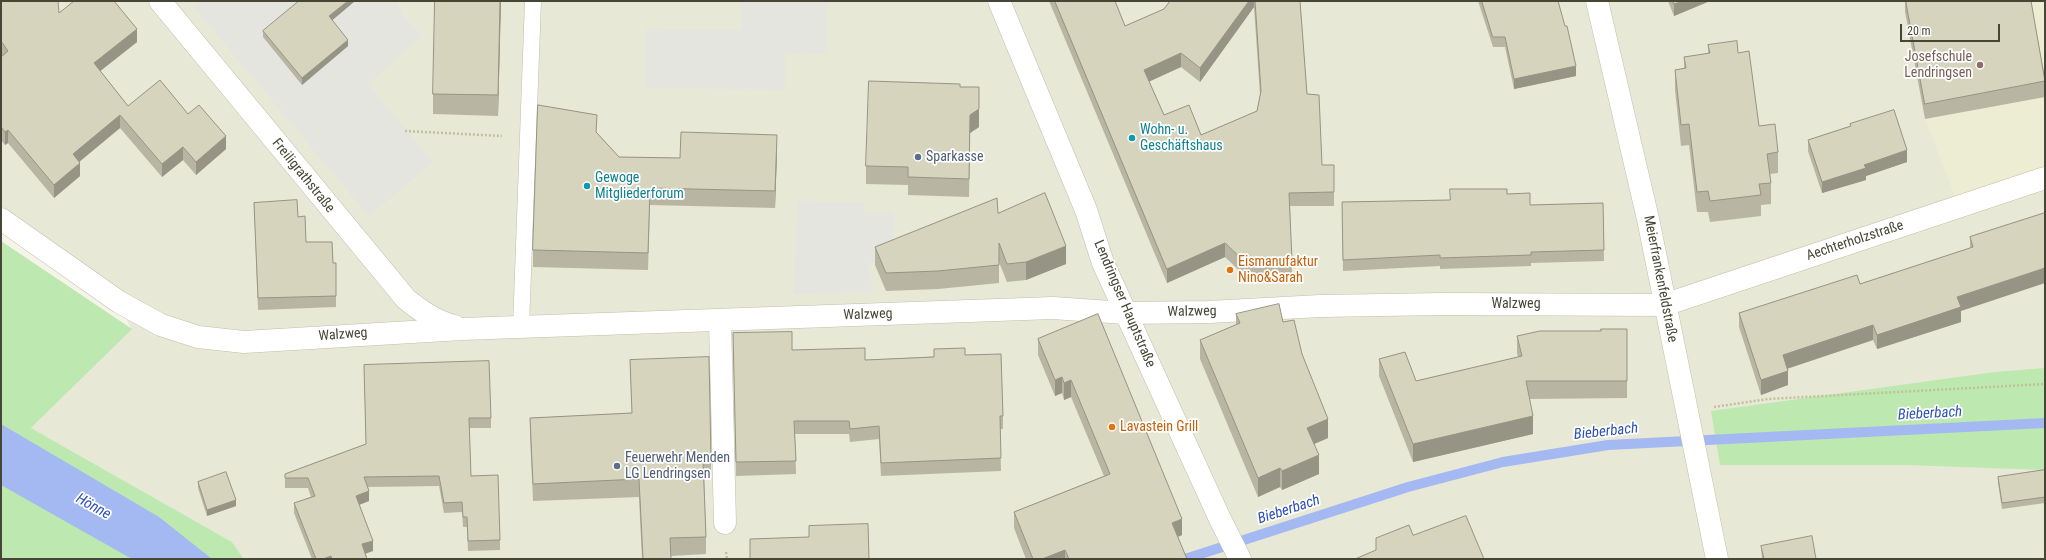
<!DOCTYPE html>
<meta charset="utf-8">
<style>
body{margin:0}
#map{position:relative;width:2046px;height:560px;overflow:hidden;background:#f4f4e8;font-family:"Roboto Condensed",sans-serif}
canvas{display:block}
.frame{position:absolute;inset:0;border:2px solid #474636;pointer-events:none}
.scale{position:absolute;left:1900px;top:24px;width:100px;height:18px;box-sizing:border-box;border:2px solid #474636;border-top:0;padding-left:5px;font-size:12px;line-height:14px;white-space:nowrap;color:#474636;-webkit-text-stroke:3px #fff;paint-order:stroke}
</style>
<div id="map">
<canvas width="2046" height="560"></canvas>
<div class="frame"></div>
<div class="scale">20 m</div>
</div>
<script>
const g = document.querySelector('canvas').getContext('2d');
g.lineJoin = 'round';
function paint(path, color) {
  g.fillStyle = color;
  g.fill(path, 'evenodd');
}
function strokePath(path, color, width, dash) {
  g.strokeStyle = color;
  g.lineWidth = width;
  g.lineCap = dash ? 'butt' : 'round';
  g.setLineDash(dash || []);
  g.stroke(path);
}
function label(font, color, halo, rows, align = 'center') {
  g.font = font + ' "Roboto Condensed",sans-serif';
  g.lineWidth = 3.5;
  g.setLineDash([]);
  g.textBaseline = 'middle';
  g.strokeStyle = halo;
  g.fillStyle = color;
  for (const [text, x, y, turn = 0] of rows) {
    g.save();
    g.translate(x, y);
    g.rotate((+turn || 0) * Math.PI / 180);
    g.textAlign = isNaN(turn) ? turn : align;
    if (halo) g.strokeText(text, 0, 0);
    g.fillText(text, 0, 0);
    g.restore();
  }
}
const residential = new Path2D(`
 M1,1H2045V559H244L232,542L31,428L131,329L119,302L1,219Z`);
const education = new Path2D(`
 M1927,1H2045V178L1959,207L1925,119L1905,12L1929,7Z`);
const green = new Path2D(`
 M1,241L132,329L31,428L232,542L244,559H1Z
 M2045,368V470L1907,465H1720L1711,411L1995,372Z`);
const parking = new Path2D(`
 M201,1H396L403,15L423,35L368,84L433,162L369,216L194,7Z
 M741,1H827V54L785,53V90L645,88L646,29L741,30Z
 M798,201L865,202L864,213H894L893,256L868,264L873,292L793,294Z`);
const water = new Path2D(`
 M1,424L159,517L212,559H132L1,485Z`);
const stream = new Path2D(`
 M1185,559L1408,487L1503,462L1608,445L2045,423`);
const path = new Path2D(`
 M405,131L502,136
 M1714,407L1768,399L2045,384
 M726,552L727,559`);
const lane = new Path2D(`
 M521,327L533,1`);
const street = new Path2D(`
 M160,1L406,299C421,311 435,321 454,326
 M999,1L1086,210L1103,263L1220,519L1240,559
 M1597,1L1648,219L1717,559
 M1,219L119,302L161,325L198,337L244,342L462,329L1053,308L1125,313L1209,312L1320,306L1444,304L1664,305L2045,178
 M720,321L725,523`);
const wall = new Path2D(`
 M1,1L59,13L137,42L100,71L128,106L188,114L226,149L196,175L183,160L162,177L120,128L79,162L80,176L54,198L8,143L5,145L1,140V57L2,56L1,54Z
 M355,1L332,20L348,46L302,85L263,37V31Z
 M501,1L498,116L433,114V94Z
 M1049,1H1115L1125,26L1164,9L1170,1H1300L1307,94L1322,165H1334V206H1290L1292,274L1245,276L1225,257L1167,283ZM1254,7L1260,95L1257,111L1201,135L1164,115L1149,81L1181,67L1200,82Z
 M1478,1H1558L1576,76L1514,89L1505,47H1493Z
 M1668,1H1710L1674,16Z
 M1905,1H2031L2045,79V97L1925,119L1905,12Z
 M1708,45L1738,53L1759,126L1778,152V173L1770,174L1771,183V204L1761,205V216L1710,222L1708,212H1697L1689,145L1681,146L1675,90V70L1684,68V57L1708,54Z
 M960,87L979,127L970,133L969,197L908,195V185L866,184V166Z
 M1850,124L1907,162L1866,176V180L1822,193L1808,151V140L1850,126Z
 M597,133L619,157L680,158L777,152L775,208L650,205L648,270L533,267V250Z
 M1507,194L1530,205L1603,203L1604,261L1531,263V266L1440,269V266L1343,271L1342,202L1450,200Z
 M254,203L298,217L306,242L333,263L336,296V307L258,310Z
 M998,213L1066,264L1026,280L1007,282L999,262V283L938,289L886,291L875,265V247Z
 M2045,213L1961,311V322L1877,349L1873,340L1787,369L1788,385L1761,395L1739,327V313L1860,284L1970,248V237Z
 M1098,314L1182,535L1178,537L1187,559H1026L1014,528V512L1104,476L1071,397L1064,400L1062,393L1055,396L1038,355V339Z
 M1236,314L1283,322L1302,354L1328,438L1314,444L1319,474L1282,490L1280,487L1258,497L1200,359V340L1236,325Z
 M1627,329V398L1529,399L1533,434L1413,462L1379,376V359L1416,381L1518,357L1517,353V336Z
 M733,333L792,350L865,360L965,355L1003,416V429H1000L1001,471L881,476L879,439L850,442L849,434H795L796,474L736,476Z
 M630,360L711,459V476L704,477L706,537V554L671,556V559H642L639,497L533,501L530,435V418L632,413Z
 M364,365L491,418V428H469L471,476L500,540V550L468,551L467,527H463L462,512L444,513L439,486L368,487L369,501L359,505L373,551L365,553L367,559H312L294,513V503L311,497L308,488H285V474L366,444Z
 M2045,470V503L2002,509L1998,483V477Z
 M198,482L236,506L207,516L198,488Z
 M1761,546L1816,559H1762Z`);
const shadedWall = new Path2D(`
 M348,1H355L329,23V16Z
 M500,1H501L498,116V95Z
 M1249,1H1254V7L1200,82V68Z
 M1683,1H1710L1674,16V4Z
 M137,29V42L94,76V63Z
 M348,40V46L302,85V78Z
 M1181,53V67L1144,84V70Z
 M1576,66V76L1514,89V79Z
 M979,87V127L970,133L969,197L970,115Z
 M120,115V128L73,167V154Z
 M8,130V143L5,145V132Z
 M777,135V152L775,208V191Z
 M226,136V149L196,175V162Z
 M183,147V160L162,177V164Z
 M1907,150V162L1866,176V180L1822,193V182L1864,165Z
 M80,163V176L54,198V185Z
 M1225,243V257L1167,283V269Z
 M1066,246V264L1026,280V262Z
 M2045,268V283L1961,311V322L1877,349V335L1957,297Z
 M1873,325V340L1783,370V355Z
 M1788,371V385L1761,395V380Z
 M1062,377V393L1055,396V380Z
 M1071,380V397L1064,400V383Z
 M1533,416V434L1413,462V444Z
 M1328,419V438L1307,447V428Z
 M1319,455V474L1282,490V471Z
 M1280,468V487L1258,497V478Z
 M369,491V501L356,506V496Z
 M236,500V506L207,516V510Z
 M1182,519V535L1172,539V523Z
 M373,541V551L362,555V544Z
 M1065,550V559H1042Z
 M331,556V559H323Z`);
const building = new Path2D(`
 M1,1H58L59,13L74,1H114L137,29L94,63L128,106L160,80L188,114L199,105L226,136L196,162L183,147L162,164L120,115L73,154L80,163L54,185L8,130L5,132L1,127V57L8,51L1,41Z
 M299,1H348L329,16L348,40L302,78L263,31Z
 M435,1H500L498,95L433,94Z
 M1055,1H1115L1125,26L1164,9L1170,1H1249L1200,68L1181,53L1144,70L1164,115L1189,105L1201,135L1257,111L1261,91L1255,1H1300L1307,94L1319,95L1322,165H1334V192L1289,193L1292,260L1245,262L1225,243L1167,269Z
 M1482,1H1558L1565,26H1567L1576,66L1514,79L1505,37H1493Z
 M1673,1H1683L1674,4Z
 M1906,1H2031L2045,81L1925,104Z
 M1737,41L1738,53L1749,51L1759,126L1775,124L1778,152L1767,154L1771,183L1759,184L1761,195L1710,201L1708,191L1697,192L1689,124L1681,125L1675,70L1686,68L1684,57L1710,53L1708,45Z
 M869,81L960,84V87H979V109L970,115L969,179L908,177V167L866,166Z
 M538,105L597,115L596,132L619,157L680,158L681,132L777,135L775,191L650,188L648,253L533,250Z
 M1894,110L1907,150L1864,165L1866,168L1822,182L1808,140L1851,126L1850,124Z
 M1450,189H1507V194L1530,193V205L1603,203L1604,250L1531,252V255L1440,258V255L1343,260L1342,202L1450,200Z
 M1045,193L1066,246L1026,262L1007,264L999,243V265L938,271L886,273L875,247L997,198L998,213Z
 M297,200L298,217L305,216L306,242H332L333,263H336V296L258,298L254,203Z
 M2045,213V268L1957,297L1961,307L1877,335L1873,325L1783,355L1788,371L1761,380L1739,313L1857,275L1860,284L1973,247L1970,237Z
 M1279,304L1283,322L1294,320L1302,354L1328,419L1307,428L1319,455L1282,471L1280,468L1258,478L1200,340L1240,323L1236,314Z
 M1098,314L1182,519L1172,523L1187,559H1069L1065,550L1042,559H1033L1014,512L1110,474L1071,380L1064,383L1062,377L1055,380L1038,339Z
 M1601,329H1627V381H1526L1533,416L1413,444L1379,359L1405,352L1416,381L1522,356L1517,336L1540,331H1601Z
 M792,332V350L865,348V360L934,357V349L965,348V355L1001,354L1003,416H1000L1001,458L881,463L879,426L850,429L849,421H794L796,461L736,462L733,333Z
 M709,357L711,459H703L706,537L670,538L671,559H643L639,479L533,484L530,418L632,413L630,360Z
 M489,361L491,418H469L471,476L498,475L500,540L468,541L467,517H463L462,502L444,503L439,476L364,477L369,491L356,496L373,541L362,544L367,559H332L331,556L323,559H316L294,503L315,496L308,478H285V474L366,444L364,365Z
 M2045,470V497L2002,503L1998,477Z
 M226,472L236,500L207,510L198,482Z
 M1466,516L1484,559H1355L1376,550V538L1409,525L1413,535Z
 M868,524L869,559H750V539L809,537V526Z
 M1812,536L1816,559H1764L1761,546Z`);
const markers = [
 [1980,65,4,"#8d6e63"],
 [1132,138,4,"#0f9aa8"],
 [918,157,4,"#5c6f8a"],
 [587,186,4,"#0f9aa8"],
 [1230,270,4,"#e8710a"],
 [1112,427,4,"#e8710a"],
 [617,466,4,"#5c6f8a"]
];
const educationNames = [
 ["Josefschule",1972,57],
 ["Lendringsen",1972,73]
];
const cultureNames = [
 ["Wohn- u.",1140,130],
 ["Geschäftshaus",1140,146],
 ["Gewoge",595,178],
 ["Mitgliederforum",595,194]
];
const serviceNames = [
 ["Sparkasse",926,157],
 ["Feuerwehr Menden",625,458],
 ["LG Lendringsen",625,474]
];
const streetNames = [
 ["Freiligrathstraße",303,176,51],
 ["Aechterholzstraße",1855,241,-18],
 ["Meierfrankenfeldstraße",1660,279,79],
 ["Lendringser Hauptstraße",1124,304,67],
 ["Walzweg",1516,304],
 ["Walzweg",1192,312,-1],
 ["Walzweg",868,315,-2],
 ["Walzweg",343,335,-4]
];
const foodNames = [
 ["Eismanufaktur",1238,262],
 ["Nino&Sarah",1238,278],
 ["Lavastein Grill",1120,427]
];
const waterNames = [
 ["Bieberbach",1930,414,-3],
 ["Bieberbach",1606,432,-6],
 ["Hönne",93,507,29],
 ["Bieberbach",1289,510,-18]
];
paint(residential, '#e8e8d6');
paint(education, '#ecedd2');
paint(green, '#bde8b0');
paint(parking, '#e5e5e0');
paint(water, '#a4b9f1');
strokePath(stream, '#a4b9f1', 10);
strokePath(lane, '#c0bfaa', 17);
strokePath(street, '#c0bfaa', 23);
strokePath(path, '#c2c09b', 2.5, [2, 2]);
strokePath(lane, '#fff', 16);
strokePath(street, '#fff', 22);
paint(wall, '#b8b6a3');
paint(shadedWall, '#969484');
paint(building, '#d6d4bd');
strokePath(building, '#969484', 1);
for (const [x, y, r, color] of markers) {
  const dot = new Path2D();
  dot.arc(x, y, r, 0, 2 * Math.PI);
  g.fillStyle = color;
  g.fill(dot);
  strokePath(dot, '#fff', 1.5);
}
label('14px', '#785e54', '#fff', educationNames, 'right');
label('14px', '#0d838f', '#fff', cultureNames, 'left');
label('14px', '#4e5e75', '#fff', serviceNames, 'left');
label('14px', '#474636', '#fff', streetNames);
label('14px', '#c56008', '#fff', foodNames, 'left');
label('italic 15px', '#2e51b5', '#fff', waterNames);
</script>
